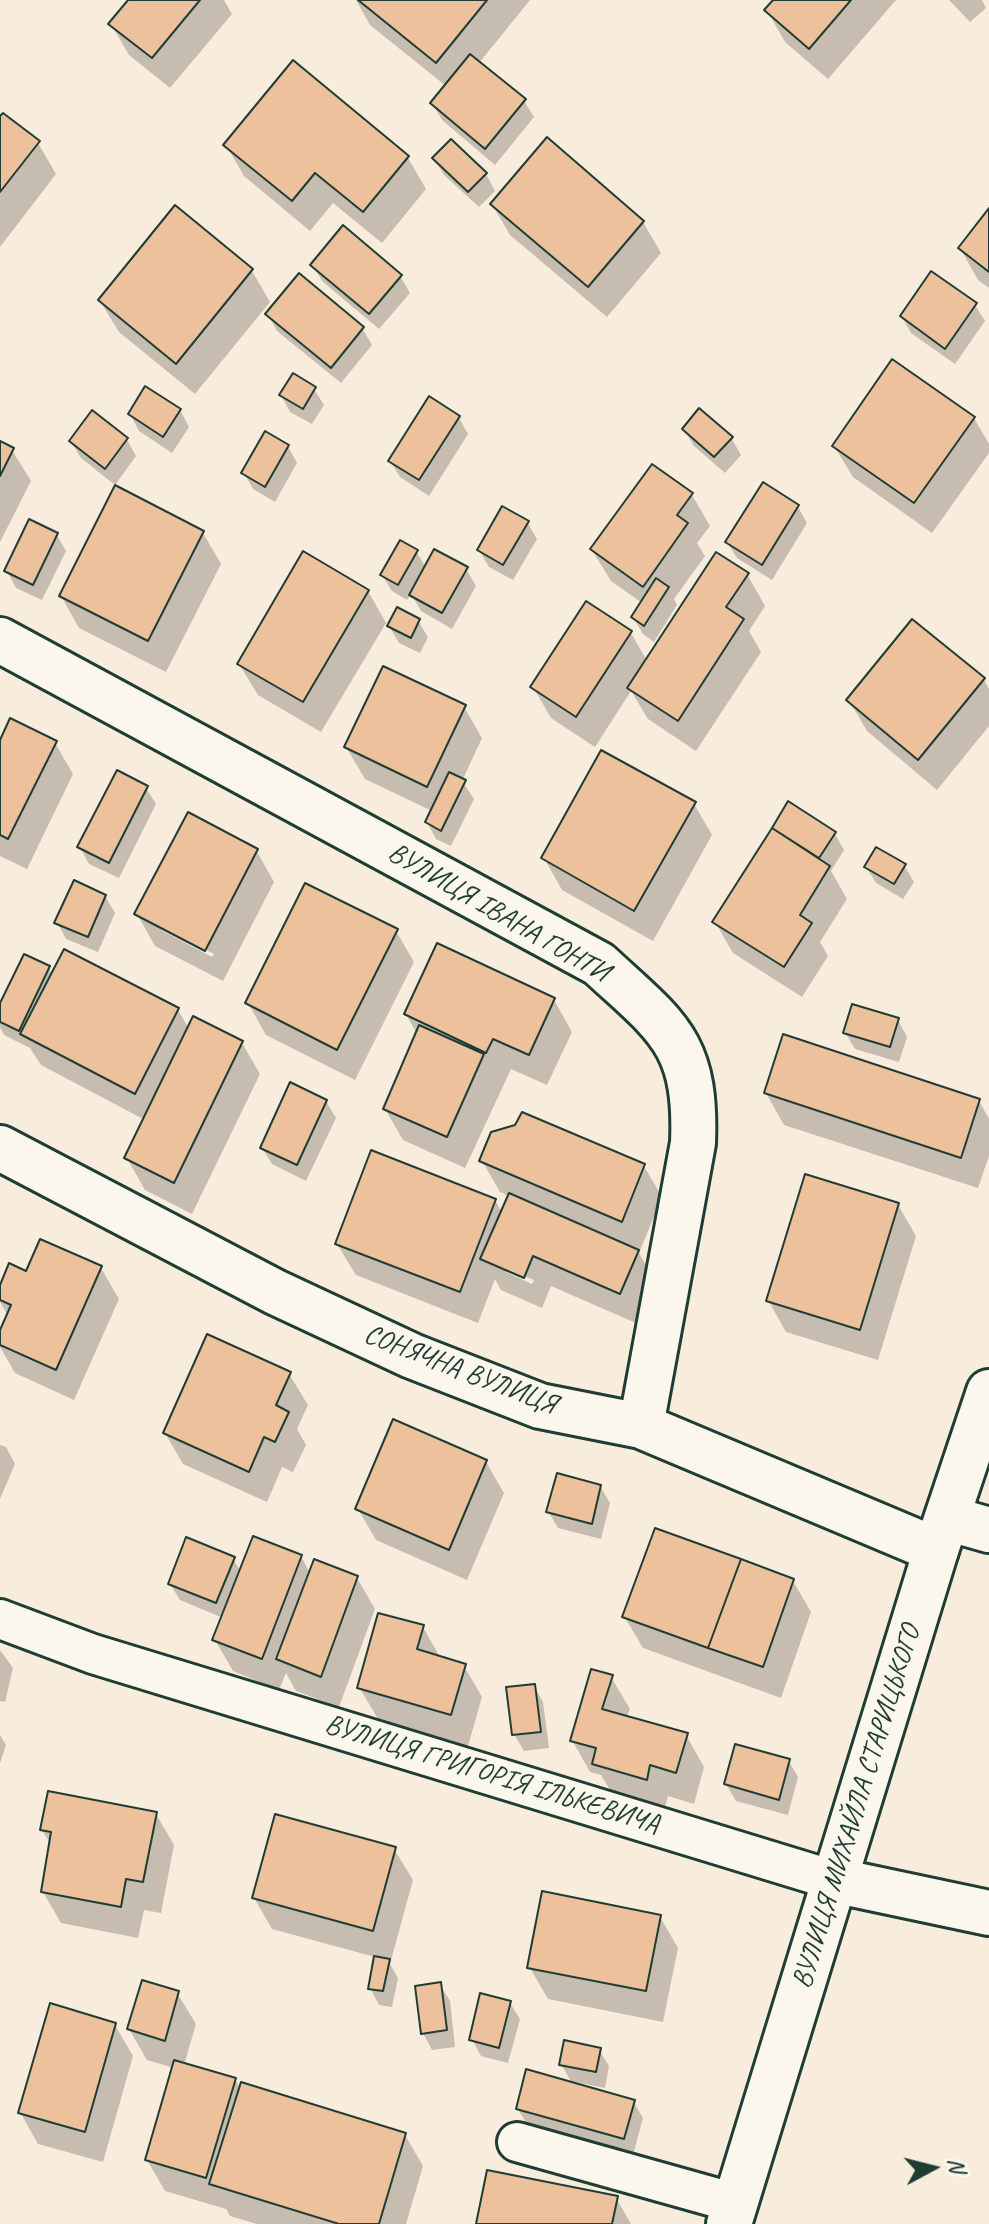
<!DOCTYPE html>
<meta charset="utf-8">
<style>
body{margin:0}
#map{position:relative;width:989px;height:2224px;overflow:hidden;background:#f8ecdc;font-family:Caveat,sans-serif}
canvas{display:block}
.north{position:absolute;left:893px;top:2128px;width:80px;height:80px;-webkit-text-stroke:6px #fbf7ec;paint-order:stroke;rotate:83deg;font-size:22px;font-weight:700;line-height:32px;text-align:center;color:#1f3d34}
.north::after{content:'';display:block;margin:auto;width:28px;height:36px;background:#1f3d34;clip-path:polygon(50% 0,100% 100%,50% 72%,0 100%)}
</style>
<div id="map">
<canvas width="989" height="2224"></canvas>
<div class="north">N</div>
</div>
<script>
const g = document.querySelector('canvas').getContext('2d');
g.lineJoin = 'round';
function paint(path, color) {
  g.fillStyle = color;
  g.fill(path, 'evenodd');
}
function strokePath(path, color, width, dash) {
  g.strokeStyle = color;
  g.lineWidth = width;
  g.lineCap = dash ? 'butt' : 'round';
  g.setLineDash(dash || []);
  g.stroke(path);
}
function label(font, color, halo, rows, align = 'center') {
  g.font = font + ' Caveat,sans-serif';
  g.lineWidth = 6;
  g.setLineDash([]);
  g.textBaseline = 'middle';
  g.strokeStyle = halo;
  g.fillStyle = color;
  for (const [text, x, y, turn = 0] of rows) {
    g.save();
    g.translate(x, y);
    g.rotate((+turn || 0) * Math.PI / 180);
    g.textAlign = isNaN(turn) ? turn : align;
    if (halo) g.strokeText(text, 0, 0);
    g.fillText(text, 0, 0);
    g.restore();
  }
}
const shadow = new Path2D(`
 M131,0H224L232,14L170,88L129,55L111,24Z
 M356,0H530L479,63L524,101L534,117L495,165L442,120L432,103L446,86L370,25Z
 M775,0H896L828,79L785,42L767,10Z
 M949,0H982L986,8L970,22Z
 M293,63L408,158L426,189L382,243L333,203L310,231L244,176L226,145Z
 M0,119L38,143L56,174L0,247Z
 M434,158L486,174L495,191L479,207L444,175Z
 M492,204L643,222L661,253L607,317L510,235Z
 M176,208L252,271L270,302L195,394L119,332L100,301Z
 M989,211V288L978,280L960,248Z
 M313,265L400,276L410,293L379,329L322,281Z
 M975,305L985,321L955,364L911,333L902,317Z
 M268,314L362,328L372,345L341,383L277,331Z
 M314,389L324,405L312,424L290,412L281,395Z
 M180,410L189,427L172,453L139,431L130,414Z
 M700,411L732,439L741,455L725,473L694,446L684,429Z
 M92,413L127,440L136,456L115,485L81,458L71,442Z
 M459,418L468,434L429,496L400,477L390,461Z
 M974,418L989,444V453L932,533L853,477L834,446Z
 M0,443L12,450L31,481L0,542Z
 M288,447L297,463L275,502L253,489L244,473Z
 M692,495L710,526L697,543L705,556L674,599L677,605L654,642L643,634L633,617L642,603L611,581L592,550Z
 M798,507L807,523L772,580L737,558L727,542Z
 M527,522L537,539L513,580L489,567L479,550Z
 M203,533L221,564L166,672L79,628L61,596Z
 M56,534L66,551L42,600L16,588L7,571Z
 M416,551L426,568L466,569L476,586L452,629L421,611L411,594L407,600L392,591L382,575Z
 M747,574L765,606L749,631L761,652L696,751L648,719L631,691L595,747L551,718L533,687L587,604L631,633L647,661Z
 M368,591L386,623L321,732L258,695L239,664Z
 M418,621L428,637L420,653L399,643L389,626Z
 M984,680L989,689V726L937,790L867,731L849,700Z
 M464,707L482,738L462,781L474,799L451,846L436,839L427,822L432,811L365,779L346,747Z
 M55,743L73,774L27,869L0,856V745Z
 M146,788L156,804L119,878L89,864L80,847Z
 M694,804L712,835L653,941L562,890L544,858Z
 M774,829L835,834L844,850L831,871L847,899L820,942L828,956L802,997L733,953L715,922Z
 M256,850L274,882L223,981L155,946L137,914ZM161,926L214,954L212,957L161,930Z
 M904,865L914,882L903,899L876,883L866,867Z
 M105,896L115,913L98,952L66,939L57,922Z
 M396,931L414,962L355,1080L266,1035L248,1003Z
 M48,968L53,975L178,1010L189,1029L242,1043L260,1074L192,1214L145,1190L127,1158L145,1120L41,1065L30,1048L4,1035L0,1027V1007Z
 M554,1000L572,1032L547,1085L511,1069L465,1168L403,1140L385,1109L417,1034L406,1014Z
 M898,1020L907,1037L899,1062L855,1049L845,1032Z
 M766,1093L979,1101L989,1119V1156L978,1188L784,1125Z
 M326,1101L336,1118L306,1181L272,1164L262,1148Z
 M482,1161L644,1166L662,1197L639,1253L656,1283L638,1324L551,1286L542,1308L501,1290L495,1279L478,1323L356,1275L337,1244L495,1200L502,1213L509,1196L500,1192ZM506,1268L534,1280L532,1284L506,1272Z
 M898,1205L916,1236L878,1360L786,1332L768,1300Z
 M101,1268L119,1299L74,1400L15,1373L0,1347V1335L8,1316L0,1302V1290L27,1274Z
 M289,1374L308,1405L297,1429L306,1445L293,1472L282,1467L267,1502L183,1464L165,1433Z
 M0,1445L6,1447L15,1464L0,1499Z
 M486,1462L504,1493L467,1580L376,1540L358,1509Z
 M600,1486L610,1503L601,1539L558,1528L548,1511Z
 M301,1556L310,1573L357,1578L375,1609L339,1707L296,1691L286,1673L279,1690L233,1671L215,1640L223,1618L180,1600L170,1584L233,1559L241,1572Z
 M793,1581L811,1612L781,1698L643,1648L624,1616Z
 M423,1627L441,1659L464,1666L482,1697L468,1746L378,1719L359,1687Z
 M0,1650L13,1668L5,1702L0,1701Z
 M611,1677L630,1709L627,1716L686,1735L704,1767L694,1804L668,1796L664,1810L613,1795L601,1775L590,1772L572,1740Z
 M534,1686L543,1702L549,1748L524,1751L514,1734Z
 M0,1735L6,1745L0,1763Z
 M788,1760L798,1777L788,1815L736,1801L726,1784Z
 M156,1814L174,1845L161,1913L144,1910L138,1938L61,1923L43,1892L51,1845L42,1830Z
 M394,1849L413,1880L390,1964L398,1978L392,2007L379,2005L370,1988L375,1957L272,1929L254,1898Z
 M660,1917L678,1948L663,2022L548,1999L530,1968Z
 M440,1985L450,2001L455,2047L432,2050L423,2033Z
 M177,1993L196,2024L184,2065L235,2079L241,2090L405,2135L423,2166L406,2224H257L230,2216L226,2209L165,2191L147,2160L174,2068L147,2060L129,2029Z
 M510,2003L520,2019L508,2063L481,2056L472,2039Z
 M115,2025L133,2056L103,2162L38,2144L20,2112Z
 M599,2050L609,2066L605,2088L576,2082L575,2085L633,2101L643,2118L633,2155L528,2126L518,2109L573,2085L561,2064Z
 M616,2198L631,2224H478Z`);
const building = new Path2D(`
 M128,0H200L152,58L108,24Z
 M358,0H487L436,63Z
 M773,0H851L809,49L764,10Z
 M470,54L526,99L485,149L430,103Z
 M293,60L409,156L363,212L315,173L292,201L223,145Z
 M3,113L40,141L0,192V116Z
 M547,137L644,221L588,287L490,204Z
 M451,139L487,173L468,192L432,158Z
 M175,205L253,269L176,364L98,300Z
 M989,208V272L958,248Z
 M343,225L402,275L369,314L310,265Z
 M931,271L977,303L945,349L900,316Z
 M299,273L364,327L331,368L265,314Z
 M892,359L975,417L914,503L832,446Z
 M293,373L316,387L303,409L279,395Z
 M145,386L181,409L163,437L128,414Z
 M429,396L460,416L419,480L388,461Z
 M699,408L733,437L714,457L682,429Z
 M92,410L128,438L105,469L69,441Z
 M265,431L289,445L265,487L241,473Z
 M0,441L14,448L0,476Z
 M652,464L693,493L677,515L688,523L643,587L590,549Z
 M763,482L799,505L762,565L725,542Z
 M115,485L204,531L148,641L59,596Z
 M502,506L529,521L503,565L477,550Z
 M29,519L58,533L33,585L4,571Z
 M400,540L418,550L398,585L380,575Z
 M434,549L468,567L442,613L409,595Z
 M303,551L369,590L303,702L237,664Z
 M716,552L749,573L726,607L744,619L678,721L627,688Z
 M656,578L669,587L644,626L631,617Z
 M586,601L632,631L576,717L530,687Z
 M397,607L420,619L411,638L387,626Z
 M912,619L985,678L918,760L846,700Z
 M383,666L466,705L427,787L344,747Z
 M10,718L57,741L8,839L0,835V740Z
 M601,750L696,802L634,911L541,858Z
 M117,770L148,786L109,863L77,847Z
 M449,772L466,780L441,831L425,822Z
 M788,801L836,832L819,858L772,828Z
 M188,812L258,849L205,951L134,914Z
 M772,828L830,866L800,915L812,923L784,967L712,922Z
 M876,847L906,864L894,884L864,867Z
 M74,880L106,895L88,937L54,923Z
 M305,883L398,929L337,1050L245,1003Z
 M437,943L555,998L529,1055L493,1039L486,1053L404,1014Z
 M64,949L179,1008L135,1094L20,1034Z
 M24,954L50,966L19,1031L0,1022V1003Z
 M852,1004L899,1018L890,1047L843,1033Z
 M193,1016L243,1041L174,1183L124,1158Z
 M419,1025L484,1054L447,1137L383,1109Z
 M783,1034L980,1099L961,1158L764,1093Z
 M290,1082L327,1100L297,1165L260,1148Z
 M522,1112L645,1164L622,1222L479,1161L491,1132L515,1125Z
 M371,1150L496,1199L460,1292L335,1244Z
 M805,1174L899,1203L860,1330L766,1301Z
 M509,1193L639,1250L620,1294L533,1256L524,1278L480,1259Z
 M40,1239L102,1266L56,1370L0,1345V1330L11,1305L0,1300V1285L9,1263L26,1271Z
 M207,1334L291,1372L276,1405L289,1412L275,1442L264,1437L249,1472L163,1433Z
 M393,1419L487,1460L449,1550L355,1509Z
 M557,1473L601,1485L592,1524L546,1512Z
 M655,1528L741,1559L708,1648L622,1617Z
 M253,1536L302,1555L262,1659L212,1640Z
 M186,1537L235,1557L216,1603L168,1584Z
 M314,1559L358,1576L321,1677L276,1659Z
 M741,1559L794,1579L763,1667L708,1648Z
 M378,1613L424,1625L417,1649L466,1664L451,1715L357,1688Z
 M591,1669L613,1675L602,1709L688,1733L676,1773L650,1765L647,1780L592,1764L596,1748L570,1741Z
 M535,1684L541,1732L512,1735L506,1687Z
 M735,1744L790,1759L779,1800L724,1784Z
 M48,1791L157,1812L143,1882L126,1879L121,1907L41,1892L51,1832L40,1830Z
 M275,1814L396,1847L373,1931L252,1898Z
 M542,1891L661,1915L646,1991L527,1968Z
 M374,1956L390,1959L383,1991L368,1989Z
 M142,1980L179,1991L165,2041L127,2029Z
 M441,1982L447,2030L421,2034L415,1986Z
 M480,1993L511,2001L499,2048L469,2040Z
 M50,2003L116,2023L85,2132L18,2113Z
 M564,2040L601,2048L596,2072L559,2065Z
 M174,2060L236,2078L206,2178L145,2160Z
 M526,2069L635,2100L624,2139L516,2109Z
 M241,2082L406,2133L379,2224H339L209,2184Z
 M487,2170L618,2196L612,2224H476Z`);
const lane = new Path2D(`
 M0,1619L93,1654L833,1880
 M517,2142L735,2203`);
const street = new Path2D(`
 M0,640L599,964C667,1027 697,1042 693,1143L641,1426
 M0,1148L275,1292L412,1356L540,1406L641,1426L936,1550
 M947,1518L989,1530
 M833,1880L989,1913`);
const secondary = new Path2D(`
 M729,2224L936,1550L989,1392`);
const streetNames = [
 ["ВУЛИЦЯ ІВАНА ГОНТИ",498,913,30],
 ["СОНЯЧНА ВУЛИЦЯ",460,1370,21],
 ["ВУЛИЦЯ ГРИГОРІЯ ІЛЬКЕВИЧА",492,1775,17],
 ["ВУЛИЦЯ МИХАЙЛА СТАРИЦЬКОГО",857,1807,-73]
];
paint(shadow, '#0003');
paint(building, '#edc19c');
strokePath(building, '#1f3d34', 2);
strokePath(lane, '#1f3d34', 44);
strokePath(street, '#1f3d34', 50);
strokePath(secondary, '#1f3d34', 50);
strokePath(lane, '#fbf7ec', 38);
strokePath(street, '#fbf7ec', 44);
strokePath(secondary, '#fbf7ec', 44);
label('28px', '#1f3d34', '#fbf7ec', streetNames);
</script>
